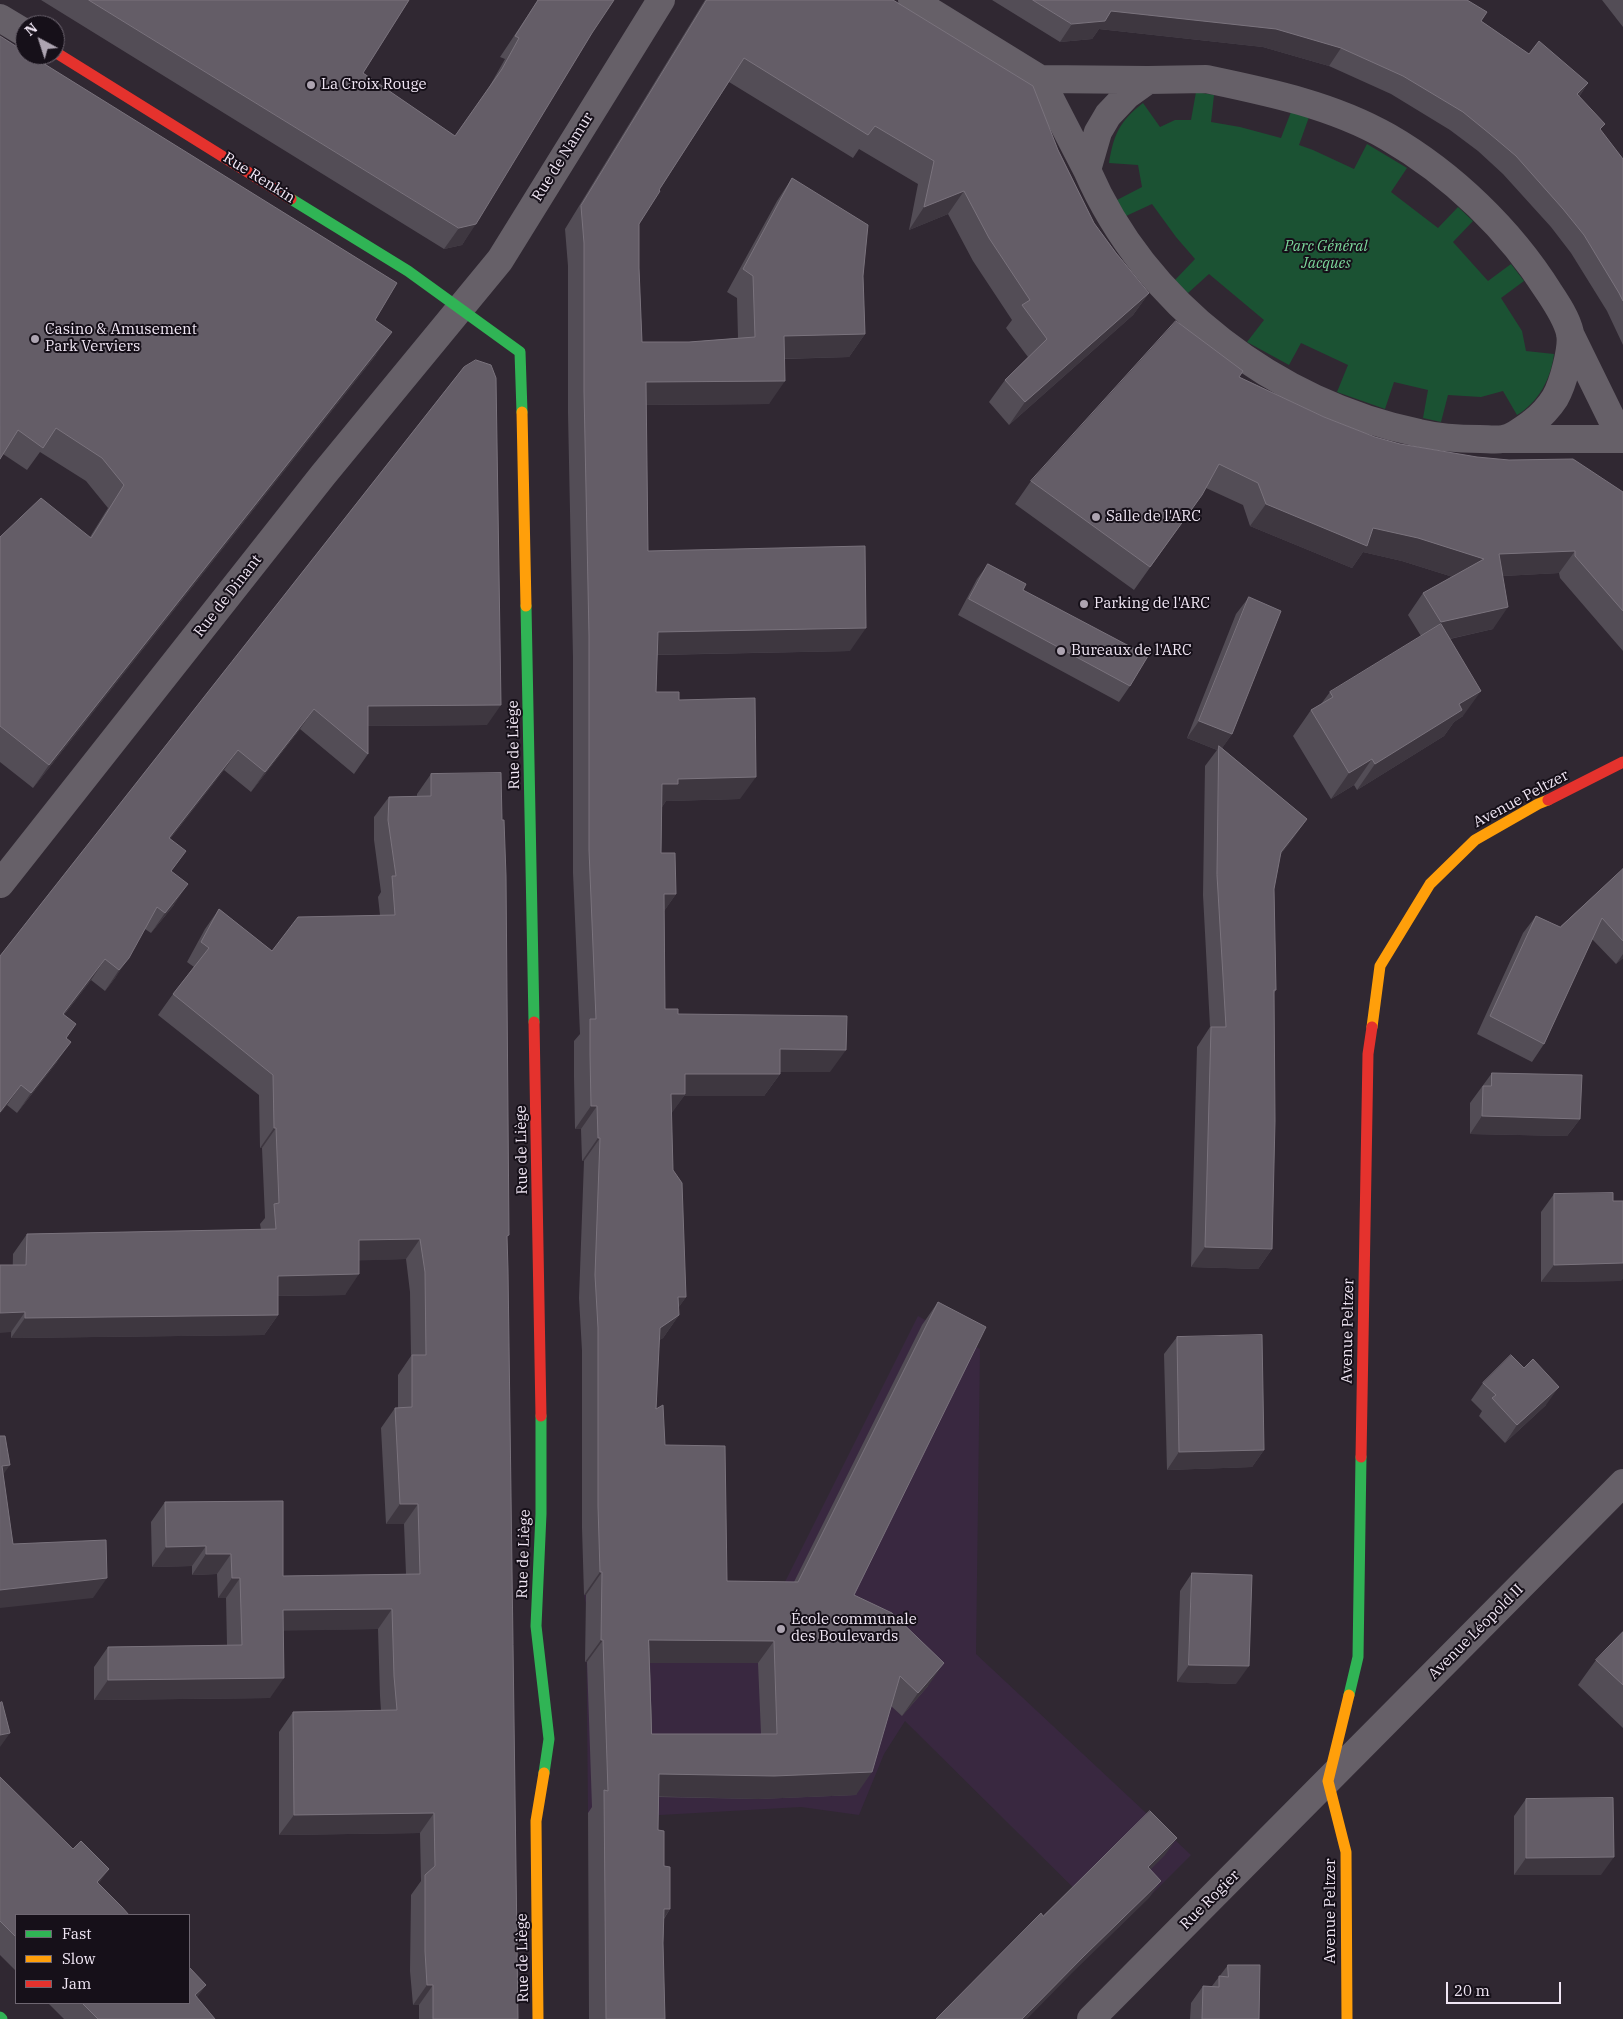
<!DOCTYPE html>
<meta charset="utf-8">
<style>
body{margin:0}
#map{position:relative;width:1623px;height:2019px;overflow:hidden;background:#302832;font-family:"IBM Plex Serif",serif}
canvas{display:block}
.legend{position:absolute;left:15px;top:1914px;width:175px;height:90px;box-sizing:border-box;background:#161019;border:1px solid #6e6671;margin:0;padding:6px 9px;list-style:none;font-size:15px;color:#f1e7f5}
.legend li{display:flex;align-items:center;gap:10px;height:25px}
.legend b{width:25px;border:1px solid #6e6671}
.north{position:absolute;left:15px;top:15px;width:50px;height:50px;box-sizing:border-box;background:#161019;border:1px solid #6e6671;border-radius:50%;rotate:320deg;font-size:14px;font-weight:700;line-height:20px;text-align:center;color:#f1e7f5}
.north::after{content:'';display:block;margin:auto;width:18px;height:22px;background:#ada4b1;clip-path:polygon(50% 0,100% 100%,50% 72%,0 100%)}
.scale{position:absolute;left:1446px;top:1982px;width:115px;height:22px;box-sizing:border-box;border:2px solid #f1e7f5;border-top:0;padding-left:6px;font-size:15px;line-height:18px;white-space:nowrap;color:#f1e7f5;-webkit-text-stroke:4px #161019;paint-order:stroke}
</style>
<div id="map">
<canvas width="1623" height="2019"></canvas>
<ul class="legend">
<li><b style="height:6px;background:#30b455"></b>Fast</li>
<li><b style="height:6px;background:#ff9f0a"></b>Slow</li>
<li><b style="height:6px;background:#e5322d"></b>Jam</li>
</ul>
<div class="north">N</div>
<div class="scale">20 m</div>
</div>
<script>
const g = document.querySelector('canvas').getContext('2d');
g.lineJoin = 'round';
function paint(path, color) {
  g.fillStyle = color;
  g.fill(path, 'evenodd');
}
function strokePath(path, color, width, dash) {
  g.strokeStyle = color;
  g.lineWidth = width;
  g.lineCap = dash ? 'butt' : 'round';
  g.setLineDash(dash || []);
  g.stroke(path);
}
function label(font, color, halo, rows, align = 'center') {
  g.font = font + ' "IBM Plex Serif",serif';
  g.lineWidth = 4;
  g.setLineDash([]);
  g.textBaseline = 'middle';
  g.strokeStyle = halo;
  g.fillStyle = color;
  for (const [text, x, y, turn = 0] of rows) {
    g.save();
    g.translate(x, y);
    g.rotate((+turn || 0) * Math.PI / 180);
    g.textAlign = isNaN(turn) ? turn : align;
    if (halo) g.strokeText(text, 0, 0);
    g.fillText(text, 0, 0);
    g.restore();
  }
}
const built = new Path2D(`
 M918,1316L980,1349L976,1654L1191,1855L1116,1930L905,1721L884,1754L859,1815L801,1807L643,1816L588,1813L586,1604L584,1595L779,1594Z`);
const green = new Path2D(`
 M1196,92L1214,95L1211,122L1240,127L1281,138L1291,112L1309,117L1299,145L1313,150L1354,169L1367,144L1407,168L1391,192L1438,228L1458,207L1473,221L1453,242L1488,281L1511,264L1524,281L1501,298L1522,331L1526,351L1554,354C1551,378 1539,402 1517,415L1503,391L1481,397L1448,395L1441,422L1423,418L1428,390L1394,382L1385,409L1337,392L1348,365L1301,343L1289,365L1247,342L1264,320L1209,274L1188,293L1175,280L1195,259L1176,237L1152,204L1126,216L1117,200L1142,187L1138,165L1109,163C1114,134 1119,122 1143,103L1160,127L1175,120H1191Z`);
const street = new Path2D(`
 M912,0L1040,79L1087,170
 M0,18L25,33
 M1040,79L1148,80
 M1206,79C1268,92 1332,105 1388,137C1452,174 1510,230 1549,292C1557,304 1567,319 1570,333C1573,348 1563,384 1555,398C1550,406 1540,417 1532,423C1525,428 1512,438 1503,439C1496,440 1487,439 1480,439C1459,439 1440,438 1419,433C1276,404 1145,304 1087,170L1098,132L1108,115L1127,95L1148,80Z
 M1570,334L1621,438
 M1505,439H1623
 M0,884L323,475L500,260L661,0
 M1091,2019L1623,1483`);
const fast = new Path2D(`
 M291,199L408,271L520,352L522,412
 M526,606L534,1022
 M541,1416V1514L536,1626L549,1739L544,1773
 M1349,1695L1358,1657L1361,1457
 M0,2017L2,2019`);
const slow = new Path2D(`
 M522,412L526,606
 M1372,1027L1380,966L1430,884L1475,840L1538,804L1548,800
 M538,2019L536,1821L544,1773
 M1347,2019L1346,1852L1328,1781L1349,1695`);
const jam = new Path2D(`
 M55,52L291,199
 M1548,800L1623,762
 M534,1022L541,1416
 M1361,1457L1368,1054L1372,1027`);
const wall = new Path2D(`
 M41,0H409L363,73L455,136L488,89L505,59L500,57L538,0L592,33L462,245L444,249Z
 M705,0H893L1058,150L1094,223L1116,253L1149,293L1133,315L1009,425L989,402L1005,380L1028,357L1006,328L1012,320L973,261L948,214L909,230L918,184L859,149L853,158L729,82L659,190L639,224V268L642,342H689L738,338L737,298L727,292L777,201L792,178L863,276L865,334L849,357L784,359L769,404L646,405L648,551L850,651L657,655L656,692L679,700L740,799L666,801L662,807L661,853L676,894L664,911L665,1009L830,1072H780V1074L764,1096H684L671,1113L673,1170L686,1297L678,1308L679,1315L663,1338L659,1340L656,1409L665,1445L727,1581L794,1582L922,1325L938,1302L854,1595L928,1686L902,1716L891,1706L856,1795L758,1799L658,1797V1830L670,1909L664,1919L663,1943L665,2019H589L588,1813L592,1807L587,1662H585L586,1595H584L582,1528V1351L579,1298L584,1161H582L581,1129H575L574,1077V1041L580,1034L573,873V658L568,413V266L565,229ZM650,1663H758L761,1734H652Z
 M992,0H1467L1481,21L1529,54L1588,83L1579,97L1600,130L1623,159V345L1607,311L1571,253L1551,227L1503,174L1478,151L1450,130L1391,94L1329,66L1263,47L1099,29L1092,39L1060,42Z
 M1602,0H1623V27Z
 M0,36L375,320L376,355L33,788L0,762V537H90L108,508L86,481L40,452L27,470L3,454Z
 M464,367L487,725L368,726V754L354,774L300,729L251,792L224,770L170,839L174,905L151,933L145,929L115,978L105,991L91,980L64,1015L66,1038L57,1062L17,1113L7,1105L0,956Z
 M1239,377L1324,417L1375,437L1400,444L1623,492V651L1560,578L1559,573L1503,576L1493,629L1450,639L1463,716L1454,722L1444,736L1357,790L1354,785L1331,799L1293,736L1311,710L1321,704L1330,692L1421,636L1408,615L1423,593L1453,577L1402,561L1363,552L1352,568L1250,526L1243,505L1206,488L1186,517L1134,590L1015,504L1031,481Z
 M988,564L1023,590L1130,686L1119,702L958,615L977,579Z
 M1249,597L1232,734L1222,748L1307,819L1280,855L1274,889L1276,990L1274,993L1272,1249L1258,1269L1191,1267L1197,1047L1210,1027L1203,895L1205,766L1217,750L1187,738L1236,614Z
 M431,774L507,1238L518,2019H419V2005H413L410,1971L411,1895L421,1881L420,1833L279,1835V1732L293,1712L381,1711L380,1696L378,1629L283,1630L270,1698L94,1700V1667L108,1647L227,1645L226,1598H218L217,1574L192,1575V1566L152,1567L151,1522L165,1502L283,1576L406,1574L404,1524H386L381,1428L395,1408H398V1375L411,1356L410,1292L406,1259L359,1260L345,1295L278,1296V1315L264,1335L11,1338L13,1254L27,1234L261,1230L260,1224L265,1218L262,1148H260L259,1095L158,1015L173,994L194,967L187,962L205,929L219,909L272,951L380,915L378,897L381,892L374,840V817L389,797L417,796V794Z
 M1623,869V958L1616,964L1592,939L1544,1044L1532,1062L1477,1034L1523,933L1536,916L1560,927Z
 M1492,1073L1580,1119L1567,1136L1470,1134V1103Z
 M1554,1194L1613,1201L1621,1281L1541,1282V1212Z
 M1177,1337L1264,1450L1252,1467L1167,1470L1164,1354Z
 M1524,1368L1546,1405L1505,1443L1479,1416L1482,1411L1471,1400L1483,1383Z
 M1192,1573L1236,1684L1177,1682L1180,1591Z
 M1623,1632V1728L1578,1685L1596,1660Z
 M0,1777L16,1915V1971L0,1955Z
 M1526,1799L1601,1875H1514V1816Z
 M1228,1965L1259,2019H1190L1191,2003L1203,1986H1212Z
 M197,1998L215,2019H64L48,2003H189Z`);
const shadedWall = new Path2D(`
 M1111,11L1276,29L1341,48L1329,66L1263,47L1099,29L1092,39L1060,42L1072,24Z
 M1588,83L1576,101L1577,94Z
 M964,191L948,214L909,230L924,207Z
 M476,224L462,245L444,249L459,228Z
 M1149,293L1133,315L1009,425L1025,402Z
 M392,332L376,355L33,788L49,765Z
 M865,334L849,357L768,359L784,336Z
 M785,381L769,404L630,405L646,382Z
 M1266,504L1418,538L1484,559L1469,582L1402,561L1363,552L1352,568L1250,526Z
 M1575,551L1559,573L1483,577L1499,554Z
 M1508,607L1493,629L1426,644L1441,622Z
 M866,628L850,651L642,655L658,632Z
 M1481,691L1463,716L1454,722L1444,736L1357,790L1375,764L1459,704Z
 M501,705L487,725L353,726L368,706Z
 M314,709L300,729L251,792L265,772Z
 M1199,721L1232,734L1220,751L1219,746L1217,750L1187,738Z
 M238,750L224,770L155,858L169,838Z
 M1372,759L1354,785L1331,799L1349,773Z
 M756,777L740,799L666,801L662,807V784L678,779Z
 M1307,819L1293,839L1267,872L1281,852Z
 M188,884L174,905L151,933L165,913Z
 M664,894H676L660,917Z
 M1623,954V958L1616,964Z
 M129,958L115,978L105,991L119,970Z
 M105,959L91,980L49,1034L63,1014Z
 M71,1042L57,1062L17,1113L31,1093Z
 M780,1049L846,1050L830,1072H764Z
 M685,1074H780L764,1096H684L669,1117H655Z
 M21,1085L7,1105L0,1114V1112Z
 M591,1106H597L581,1129H575Z
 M1482,1116L1580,1119L1567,1136L1470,1134Z
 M274,1128H276L262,1148H260Z
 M598,1138H600L584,1161H582Z
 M420,1239L406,1259L345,1261L359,1240Z
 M1205,1247L1272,1249L1258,1269L1191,1267Z
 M1623,1263V1279L1621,1281L1541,1282L1554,1265Z
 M359,1274L345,1295L264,1296L278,1276Z
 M678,1297H686L670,1320Z
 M25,1312L11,1332L0,1333V1313Z
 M278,1315L264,1335L11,1338L25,1318Z
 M679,1315L663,1338L644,1350L660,1328Z
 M1559,1387L1546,1405L1505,1443L1517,1425Z
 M1264,1450L1252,1467L1167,1470L1179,1452Z
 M10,1465L0,1479L2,1466Z
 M400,1504H418L404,1524H386Z
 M206,1546L192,1566L152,1567L166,1547Z
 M206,1554H231L217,1574L192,1575Z
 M600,1572H602L586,1595H584Z
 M107,1578L93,1598L0,1608V1590Z
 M232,1578H240L226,1598H218Z
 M392,1609L378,1629L269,1631L283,1610Z
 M601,1640H603L587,1662H585Z
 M649,1640L774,1641L758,1663H633Z
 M944,1663L928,1686L902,1716L918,1693Z
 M1189,1665L1249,1666L1236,1684L1177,1682Z
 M284,1678L270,1698L94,1700L108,1680Z
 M10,1733L0,1747V1735Z
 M872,1772L856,1795L758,1799L643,1796L659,1774Z
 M434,1813L420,1833L279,1835L294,1815Z
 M1177,1838L1165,1855L1136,1884L1148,1867Z
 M1614,1857L1601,1875H1514L1526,1858Z
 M109,1869L95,1889L97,1882Z
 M1161,1881L1149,1898L1072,1973L1027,2019H1022L1084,1956Z
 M664,1909H670L654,1932Z
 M206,1985L192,2005L195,1995Z
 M427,1985H433L419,2005H413Z`);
const building = new Path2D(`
 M89,0H409L363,73L455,136L502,69L519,38L515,36L538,0H614L592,33L476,224L459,228Z
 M707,0H893L1033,86L1058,150L1094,223L1116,253L1149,293L1025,402L1005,380L1047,339L1022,305L1030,300L989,238L964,191L924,207L934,161L875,126L868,135L744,58L659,190L660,191L639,224V268L642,342H689L755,337L753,276L743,269L792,178L868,225L863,276L865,334L784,336L785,381L646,382L648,551L865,546L866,628L658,632L656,692H679V700L755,698L756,777L678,779V784H662L661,853H675L676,894H664L665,1009H678V1014L847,1016L846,1050L780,1049V1074H685V1094H671L673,1170L682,1183L686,1297H678L679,1315L660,1328L656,1409L663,1405L665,1445L725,1446L727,1581L798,1582L938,1302L986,1327L854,1595L892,1613L944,1663L918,1693L900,1676L872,1772L774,1776L659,1774L658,1830L664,1831V1866L670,1867V1909H664L663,1943L665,2019H606L604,1790L608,1791L603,1640H601L602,1572H600L598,1506V1328L595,1275L600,1138H598L597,1106H591L590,1054V1019H596L589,850V636L584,391V243L581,206ZM649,1640L774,1641L777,1734H652Z
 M1033,0H1467L1487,12L1481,21L1529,54L1539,41L1588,83L1577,94L1605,124L1600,129L1623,159V301L1619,293L1584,235L1563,209L1516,156L1490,134L1463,112L1403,76L1341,48L1276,29L1111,11L1105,21L1072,24Z
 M0,36L25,52V55H30L397,283L375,320L392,332L49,765L0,726V537L41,498L91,538L124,485L102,458L56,428L43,448L18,430L0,459Z
 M1176,321L1243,371L1239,377L1324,417L1375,437L1400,444L1477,457L1509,460L1573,459L1623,492V611L1575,556V551L1499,554L1508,607L1441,622L1423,593L1484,559L1418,538L1373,528L1367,546L1266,504L1258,483L1219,464L1202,495L1150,567L1031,481Z
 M476,360L491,365L496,378L501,705L368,706V754L314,709L265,772L238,750L169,838L186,851L171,871L188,884L165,913L157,907L129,958L119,970L105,959L63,1014L76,1024L66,1038L71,1042L31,1093L21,1085L0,1112V956L464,367Z
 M988,564L1026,584L1023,590L1148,656L1130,686L969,599Z
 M1249,597L1281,611L1232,734L1199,721Z
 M1441,624L1481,691L1459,704L1462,710L1375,764L1372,759L1349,773L1311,710L1333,697L1330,692Z
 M1219,746L1307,819L1281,852L1274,889L1276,990H1274L1275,1121L1272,1249L1205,1247L1211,1027H1226L1217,875Z
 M501,773L502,820H504L506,876L509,1235L507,1236L508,1270L518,2019H433V1985H427L425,1951V1875L435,1866L434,1813L294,1815L293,1712L397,1710L394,1676L392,1609L283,1610L284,1678L108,1680V1647L242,1645L240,1578H232L231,1554H206V1546L166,1547L165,1502L283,1501V1576L420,1574L418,1504H400L395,1408L412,1407V1355H426L425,1272L420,1239L359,1240V1274L278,1276V1315L25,1318V1312L0,1313V1265H26L27,1234L276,1229L274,1204L279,1203L276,1128H274L273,1075L173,994L209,948L201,942L219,909L272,951L298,917L395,915L392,876H396L388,820L389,797L431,796V774Z
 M1623,869V941L1602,918L1544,1044L1490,1016L1536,916L1560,927Z
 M1492,1073L1582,1075L1580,1119L1482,1116L1483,1086H1491Z
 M1613,1193V1201H1623V1263L1554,1265V1194Z
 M1262,1335L1264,1450L1179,1452L1177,1337Z
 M1511,1355L1524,1368L1533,1359L1559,1387L1517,1425L1492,1398L1496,1395L1483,1383Z
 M0,1436H5L10,1465L2,1466L13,1544L106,1540L107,1578L0,1590Z
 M1192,1573L1252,1575L1249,1666L1189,1665Z
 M1623,1632V1685L1596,1660Z
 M2,1702L10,1733L0,1735V1703Z
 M0,1777L73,1849L81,1841L109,1869L97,1882L122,1907L129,1915H16V1937L0,1921Z
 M1613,1798L1614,1857L1526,1858V1799Z
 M1150,1811L1177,1838L1148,1867L1161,1881L1084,1956L1022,2019H936L1041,1913L1043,1916Z
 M1228,1965H1260L1259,2019H1202L1203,1986L1219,1987V1976L1228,1977Z
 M189,1967L206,1985L195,1995L215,2019H98L82,2003H189Z`);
const markers = [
 [311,85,5,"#ada4b1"],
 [35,339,5,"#ada4b1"],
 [1096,517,5,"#ada4b1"],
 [1084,604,5,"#ada4b1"],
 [1061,651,5,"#ada4b1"],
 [781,1629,5,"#ada4b1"]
];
const poiNames = [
 ["La Croix Rouge",321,85],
 ["Casino & Amusement",45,330],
 ["Park Verviers",45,347],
 ["Salle de l'ARC",1106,517],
 ["Parking de l'ARC",1094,604],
 ["Bureaux de l'ARC",1071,651],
 ["École communale",791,1620],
 ["des Boulevards",791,1637]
];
const streetNames = [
 ["Rue de Namur",563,157,-58],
 ["Rue Renkin",259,178,32],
 ["Rue de Dinant",228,596,-52],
 ["Rue de Liège",514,745,-91],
 ["Avenue Peltzer",1521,799,-28],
 ["Rue de Liège",522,1150,-91],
 ["Avenue Peltzer",1348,1331,-89],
 ["Rue de Liège",524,1554,-88],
 ["Avenue Léopold II",1476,1632,-45],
 ["Rue Rogier",1210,1900,-45],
 ["Avenue Peltzer",1331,1911,-90],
 ["Rue de Liège",523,1958,-91]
];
const parkNames = [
 ["Parc Général",1326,247],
 ["Jacques",1326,264]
];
paint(built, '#392840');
paint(green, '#1b5233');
strokePath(street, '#666068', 28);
strokePath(fast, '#30b455', 11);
strokePath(slow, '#ff9f0a', 11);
strokePath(jam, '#e5322d', 11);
paint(wall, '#534d56');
paint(shadedWall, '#3e3740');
paint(building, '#645d67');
strokePath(building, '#7a737d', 1);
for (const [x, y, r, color] of markers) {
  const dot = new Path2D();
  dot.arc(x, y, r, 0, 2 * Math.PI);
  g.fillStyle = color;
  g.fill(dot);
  strokePath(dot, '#161019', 2);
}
label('15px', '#f1e7f5', '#161019', poiNames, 'left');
label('15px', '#f1e7f5', '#161019', streetNames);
label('italic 15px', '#7bd79b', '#161019', parkNames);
</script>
